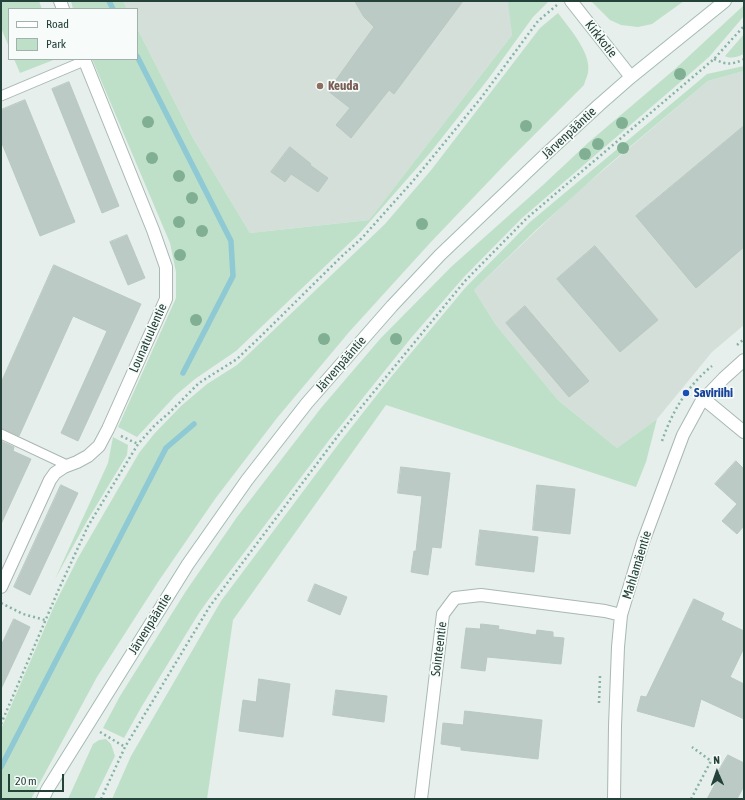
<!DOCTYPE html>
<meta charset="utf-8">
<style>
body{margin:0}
#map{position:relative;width:745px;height:800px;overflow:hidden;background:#e6efeb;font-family:"Asap Condensed",sans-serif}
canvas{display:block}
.frame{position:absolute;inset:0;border:2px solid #24423a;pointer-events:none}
.legend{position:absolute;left:8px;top:8px;width:130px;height:52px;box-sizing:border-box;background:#f7fbf9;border:1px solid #a3b1ad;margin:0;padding:5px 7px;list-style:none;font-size:12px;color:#24423a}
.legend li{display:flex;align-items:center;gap:8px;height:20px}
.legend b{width:20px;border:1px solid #a3b1ad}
.north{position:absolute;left:697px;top:752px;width:40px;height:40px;-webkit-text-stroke:3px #f7fbf9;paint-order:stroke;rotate:358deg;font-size:11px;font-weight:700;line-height:16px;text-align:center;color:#24423a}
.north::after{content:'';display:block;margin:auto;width:14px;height:18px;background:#24423a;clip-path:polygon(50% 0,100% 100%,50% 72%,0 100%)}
.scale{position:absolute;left:8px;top:774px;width:56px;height:18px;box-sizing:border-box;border:2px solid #24423a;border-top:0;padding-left:5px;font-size:12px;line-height:14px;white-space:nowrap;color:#24423a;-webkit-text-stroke:3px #f7fbf9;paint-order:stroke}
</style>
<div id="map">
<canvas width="745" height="800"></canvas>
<div class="frame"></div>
<ul class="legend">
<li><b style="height:5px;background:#fff"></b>Road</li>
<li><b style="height:11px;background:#bfe0c8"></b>Park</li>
</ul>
<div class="north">N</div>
<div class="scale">20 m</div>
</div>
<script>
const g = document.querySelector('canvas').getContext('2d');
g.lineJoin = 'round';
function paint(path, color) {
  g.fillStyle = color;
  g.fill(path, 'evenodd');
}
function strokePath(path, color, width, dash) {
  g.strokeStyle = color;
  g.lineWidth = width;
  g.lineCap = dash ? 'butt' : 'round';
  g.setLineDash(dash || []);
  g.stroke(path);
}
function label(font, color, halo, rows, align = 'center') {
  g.font = font + ' "Asap Condensed",sans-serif';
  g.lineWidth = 3.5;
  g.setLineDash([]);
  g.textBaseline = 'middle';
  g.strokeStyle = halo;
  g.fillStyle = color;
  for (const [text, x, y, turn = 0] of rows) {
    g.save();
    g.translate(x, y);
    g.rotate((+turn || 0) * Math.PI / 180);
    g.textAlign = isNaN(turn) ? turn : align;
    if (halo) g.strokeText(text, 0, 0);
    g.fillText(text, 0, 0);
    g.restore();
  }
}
const built = new Path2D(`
 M123,1H508L510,6L512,35L369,220L250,233L193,138L137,28V9H127Z
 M744,71V325L712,352L657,419L617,448L558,400L496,325L474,290L574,195L708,81Z`);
const green = new Path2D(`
 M1,1H39L42,9H9V47L1,28Z
 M71,1H123L127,9H73Z
 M510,1H549L533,17L489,78L430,153L359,234L236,351L195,379L176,395L137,437L118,427L176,298V272L170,243L92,59H137V28L193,138L250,233L369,220L512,35L508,2Z
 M591,1H684L652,24L638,27L621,25L610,20Z
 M744,5V16L709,57L677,85L522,218L464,277L411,338L330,439L209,599L199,613L142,706L124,738L103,728L120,696L186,591L237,517L321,408L380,339L451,267L543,185L589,142L675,69Z
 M558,13C569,28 592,53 588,73C587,77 585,81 584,85L512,157L430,243L350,331L277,418L215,499L158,582L97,677L31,799H1V729L43,632L54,606L78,558L139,453L154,434L181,406L207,384L237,365L385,224L432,169L540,28Z
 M744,34V54C738,57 730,59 725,56Z
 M14,59H56L20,73Z
 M744,66V71L708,81L607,166L536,230L474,290L496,325L558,400L617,448L657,419L646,462L636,487L386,405L233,620L207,799H112L131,756L221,601L340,442L391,377L465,288L530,222L707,74Z
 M113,437L128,445L127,455L87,521L55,579L108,463Z
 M106,739L111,744L115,756L94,799H68L93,744L99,740Z`);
const stream = new Path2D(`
 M109,1L113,9
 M137,56L231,241L233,276L183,373
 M1,767L166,448L194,424`);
const building = new Path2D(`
 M355,1H463L394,94L389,90L351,138L336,125L350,108L328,91L374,27L364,17Z
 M69,82L119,206L102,213L52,89Z
 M25,100L75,222L40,236L1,141V110Z
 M744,126V247L696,288L636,216Z
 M290,147L311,164L310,165L328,178L318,192L291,174L285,182L271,172Z
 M127,235L145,278L128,285L110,242Z
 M595,246L658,320L620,352L557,279Z
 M54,265L141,304L78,441L61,433L107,331L73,316L19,436L1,428V383Z
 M525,306L589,381L569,397L506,323Z
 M1,441L14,447L13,451L31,459L1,524Z
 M736,461L744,469V526L737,534L722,521L737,504L715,484Z
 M401,467L450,473L441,548L432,547L428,575L411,572L414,551H416L422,496L398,493Z
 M61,485L78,493L30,595L14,587Z
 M537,485L575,489L570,534L533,530Z
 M480,530L538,537L534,572L476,565Z
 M315,584L347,597L340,615L308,601Z
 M694,599L724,613L721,620L744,631V648L730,677L744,684V719L701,699L694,727L637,711L641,696L646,697Z
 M14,619L30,627L1,689V646Z
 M481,624L499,626L498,629L536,635L537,630L553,632V637L564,638L561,664L487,657L485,671L461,668L466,628L480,629Z
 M259,679L290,684L283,737L239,731L243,700L256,702Z
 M336,690L387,696L384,722L333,715Z
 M465,711L542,720L538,759L461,750V747L441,744L443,723L463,725Z
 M728,755L744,763V786L737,799H707L721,773L718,772Z`);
const path = new Path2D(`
 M714,59C726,65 732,65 744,59
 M737,345L744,339
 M121,436L138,444
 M662,441C672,412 687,386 712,366
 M1,603L23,614L45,620
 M599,703L600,676
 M1,724L58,591L88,526L138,444L155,425L169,413L199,383L237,359L260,337L341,257L362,238L413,181L481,98L538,21L557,5
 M100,732L125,747
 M101,799L125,747L210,606L340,433L465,281L527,218L714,59L744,26
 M691,799L711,761L692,747`);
const lane = new Path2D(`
 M1,96L84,61
 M1,434L67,465`);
const street = new Path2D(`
 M60,1L63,9
 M704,399L744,432
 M1,587L50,480L55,473L64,467L77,462L88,456L99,446L108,429L166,299V267L153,230L84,59
 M421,799L443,614L455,598L481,595L605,611L621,615
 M614,799L615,726L618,647L621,615L643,542L683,435L701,402L724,378L744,360`);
const secondary = new Path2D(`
 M571,1L631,77
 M43,799L47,790L188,564L247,480L307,403L392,306L440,255L546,154L599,105L631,77L725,1`);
const trees = [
 [680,74],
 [148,122],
 [622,123],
 [526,126],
 [598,144],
 [623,148],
 [585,154],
 [152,158],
 [179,176],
 [192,198],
 [179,222],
 [422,224],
 [202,231],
 [180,255],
 [196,320],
 [324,339],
 [396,339]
];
const markers = [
 [320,86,4,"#8d6e63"],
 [686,393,4,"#1a4fb4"]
];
const streetNames = [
 ["Kirkkotie",601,39,52],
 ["Järvenpääntie",569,133,-43],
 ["Lounatuulentie",148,338,-66],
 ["Järvenpääntie",341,364,-49],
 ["Mahlamäentie",637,565,-73],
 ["Järvenpääntie",150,624,-58],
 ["Sointeentie",439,649,-83]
];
const educationNames = [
 ["Keuda",328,86]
];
const transitNames = [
 ["Saviriihi",694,393]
];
paint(built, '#d4dfda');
paint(green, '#bfe0c8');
strokePath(stream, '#8ec9d4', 5.5);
paint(building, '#bbcac4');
strokePath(building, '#b8c9c2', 1);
strokePath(lane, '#a8b8b2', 11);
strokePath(street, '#a8b8b2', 14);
strokePath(secondary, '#a4bbb3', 14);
strokePath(path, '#86b3a5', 2.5, [2, 3]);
strokePath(lane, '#fff', 9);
strokePath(street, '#fff', 12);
strokePath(secondary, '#fff', 12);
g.fillStyle = '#80af93';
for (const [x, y] of trees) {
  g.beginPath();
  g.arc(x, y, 6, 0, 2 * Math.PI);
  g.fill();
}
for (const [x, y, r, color] of markers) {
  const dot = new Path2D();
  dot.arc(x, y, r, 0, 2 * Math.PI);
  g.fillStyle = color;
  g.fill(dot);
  strokePath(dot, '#f7fbf9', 1.5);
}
label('13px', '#24423a', '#f7fbf9', streetNames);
label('bold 13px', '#785e54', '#f7fbf9', educationNames, 'left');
label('bold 13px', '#164399', '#f7fbf9', transitNames, 'left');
</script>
